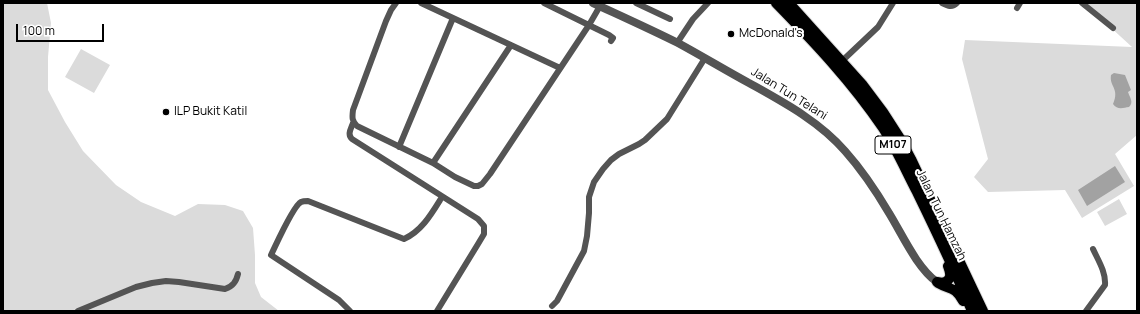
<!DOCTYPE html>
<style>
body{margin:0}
#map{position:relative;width:1140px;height:314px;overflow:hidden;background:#fff;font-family:Manrope,sans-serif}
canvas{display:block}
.frame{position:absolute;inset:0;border:4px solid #000;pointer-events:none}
.scale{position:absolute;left:16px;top:24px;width:88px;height:18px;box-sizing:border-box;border:2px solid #000;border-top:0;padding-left:5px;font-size:12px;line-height:14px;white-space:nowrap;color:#000;-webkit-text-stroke:3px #fff;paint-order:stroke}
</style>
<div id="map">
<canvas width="1140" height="314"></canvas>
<div class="frame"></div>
<div class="scale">100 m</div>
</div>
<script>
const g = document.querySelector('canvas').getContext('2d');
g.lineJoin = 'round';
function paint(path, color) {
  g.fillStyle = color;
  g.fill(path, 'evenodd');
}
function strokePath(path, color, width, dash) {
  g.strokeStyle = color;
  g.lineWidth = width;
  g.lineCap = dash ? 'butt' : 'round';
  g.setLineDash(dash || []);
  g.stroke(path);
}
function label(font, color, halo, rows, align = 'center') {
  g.font = font + ' Manrope,sans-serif';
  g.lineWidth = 4;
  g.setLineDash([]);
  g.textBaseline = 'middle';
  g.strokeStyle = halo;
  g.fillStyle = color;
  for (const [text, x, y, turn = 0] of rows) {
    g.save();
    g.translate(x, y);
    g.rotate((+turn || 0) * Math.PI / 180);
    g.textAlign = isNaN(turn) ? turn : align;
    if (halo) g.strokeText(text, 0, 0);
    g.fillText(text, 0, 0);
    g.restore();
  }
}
const green = new Path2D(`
 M3,3H47L51,23L48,57V90L65,122L83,151L116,185L141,202L175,216L198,204L225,205L243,211L253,228L255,255V283L261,297L279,311H3Z
 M1084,3H1137V135L1115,154L1134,186L1082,218L1065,190L988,192L974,177L988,159L962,59L965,40L1132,47Z
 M81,49L110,65L94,93L65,77Z
 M1119,199L1127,214L1105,226L1097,212Z`);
const water = new Path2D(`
 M1114,73L1125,75L1131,90L1128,92C1130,98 1134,102 1129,107C1123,108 1117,110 1113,104C1120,88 1109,87 1111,75Z
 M1115,166L1125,182L1087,206L1078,190Z`);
const minor = new Path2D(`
 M396,3L391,10L386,21L353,110C352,118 352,121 357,126L433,163L455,177L474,186H478L482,184L490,174L589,25L600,6
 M421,3L560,68
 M544,3L609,35L613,38L611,41
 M636,3L670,19
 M942,3C948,6 952,8 957,3
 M1082,3L1113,28
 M1017,8L1020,3
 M677,43L693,19L708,3
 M842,61L878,27L893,3
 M353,123C351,129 347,134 352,139L478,219L484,226V234L478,244L437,311
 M399,147L453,18
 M433,163L511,45
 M552,306L557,301L584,251L587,236L589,213V197L594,182L603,169L611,160L619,154L639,144L645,140L667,119L705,58
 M78,311L136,287L152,283L166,281L179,282L225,289C233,286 236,282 238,274
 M350,311L339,300L271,255C276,245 293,206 301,202C303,201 306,201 308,201L404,239C422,231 432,213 442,197
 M1086,311L1105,285C1106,272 1098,260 1093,249`);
const tertiary = new Path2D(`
 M593,3C621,16 650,29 678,43C702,56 725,70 749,83C783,102 819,121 845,151C862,170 876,191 889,213C902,234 917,268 937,282`);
const primary = new Path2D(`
 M776,3C814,42 852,82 883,128C896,148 906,171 917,192C936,231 955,271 972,311
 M789,3L862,84L883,112L901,140L911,159L983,311
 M937,282L943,283C952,280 951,274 948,266
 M938,283C950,290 955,286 963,301`);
const markers = [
 [731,34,4,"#000"],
 [166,112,4,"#000"]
];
const shields = [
 [893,145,36]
];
const shieldNames = [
 ["M107",893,145]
];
const poiNames = [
 ["McDonald's",739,34],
 ["ILP Bukit Katil",174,112]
];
const streetNames = [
 ["Jalan Tun Telani",789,94,32],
 ["Jalan Tun Hamzah",941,215,64]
];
paint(green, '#dbdbdb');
paint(water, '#a2a2a2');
strokePath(primary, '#dbdbdb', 12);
strokePath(minor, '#545454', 6);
strokePath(tertiary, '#545454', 8);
strokePath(primary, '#000', 10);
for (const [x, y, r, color] of markers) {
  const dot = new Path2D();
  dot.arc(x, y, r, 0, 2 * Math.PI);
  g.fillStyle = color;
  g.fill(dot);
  strokePath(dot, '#fff', 1.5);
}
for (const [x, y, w] of shields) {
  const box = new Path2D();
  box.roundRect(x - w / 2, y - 9, w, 18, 3);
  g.fillStyle = '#fff';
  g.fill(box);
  strokePath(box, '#000', 1);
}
label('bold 11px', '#000', null, shieldNames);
label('12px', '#000', '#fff', poiNames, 'left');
label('12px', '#000', '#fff', streetNames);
</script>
